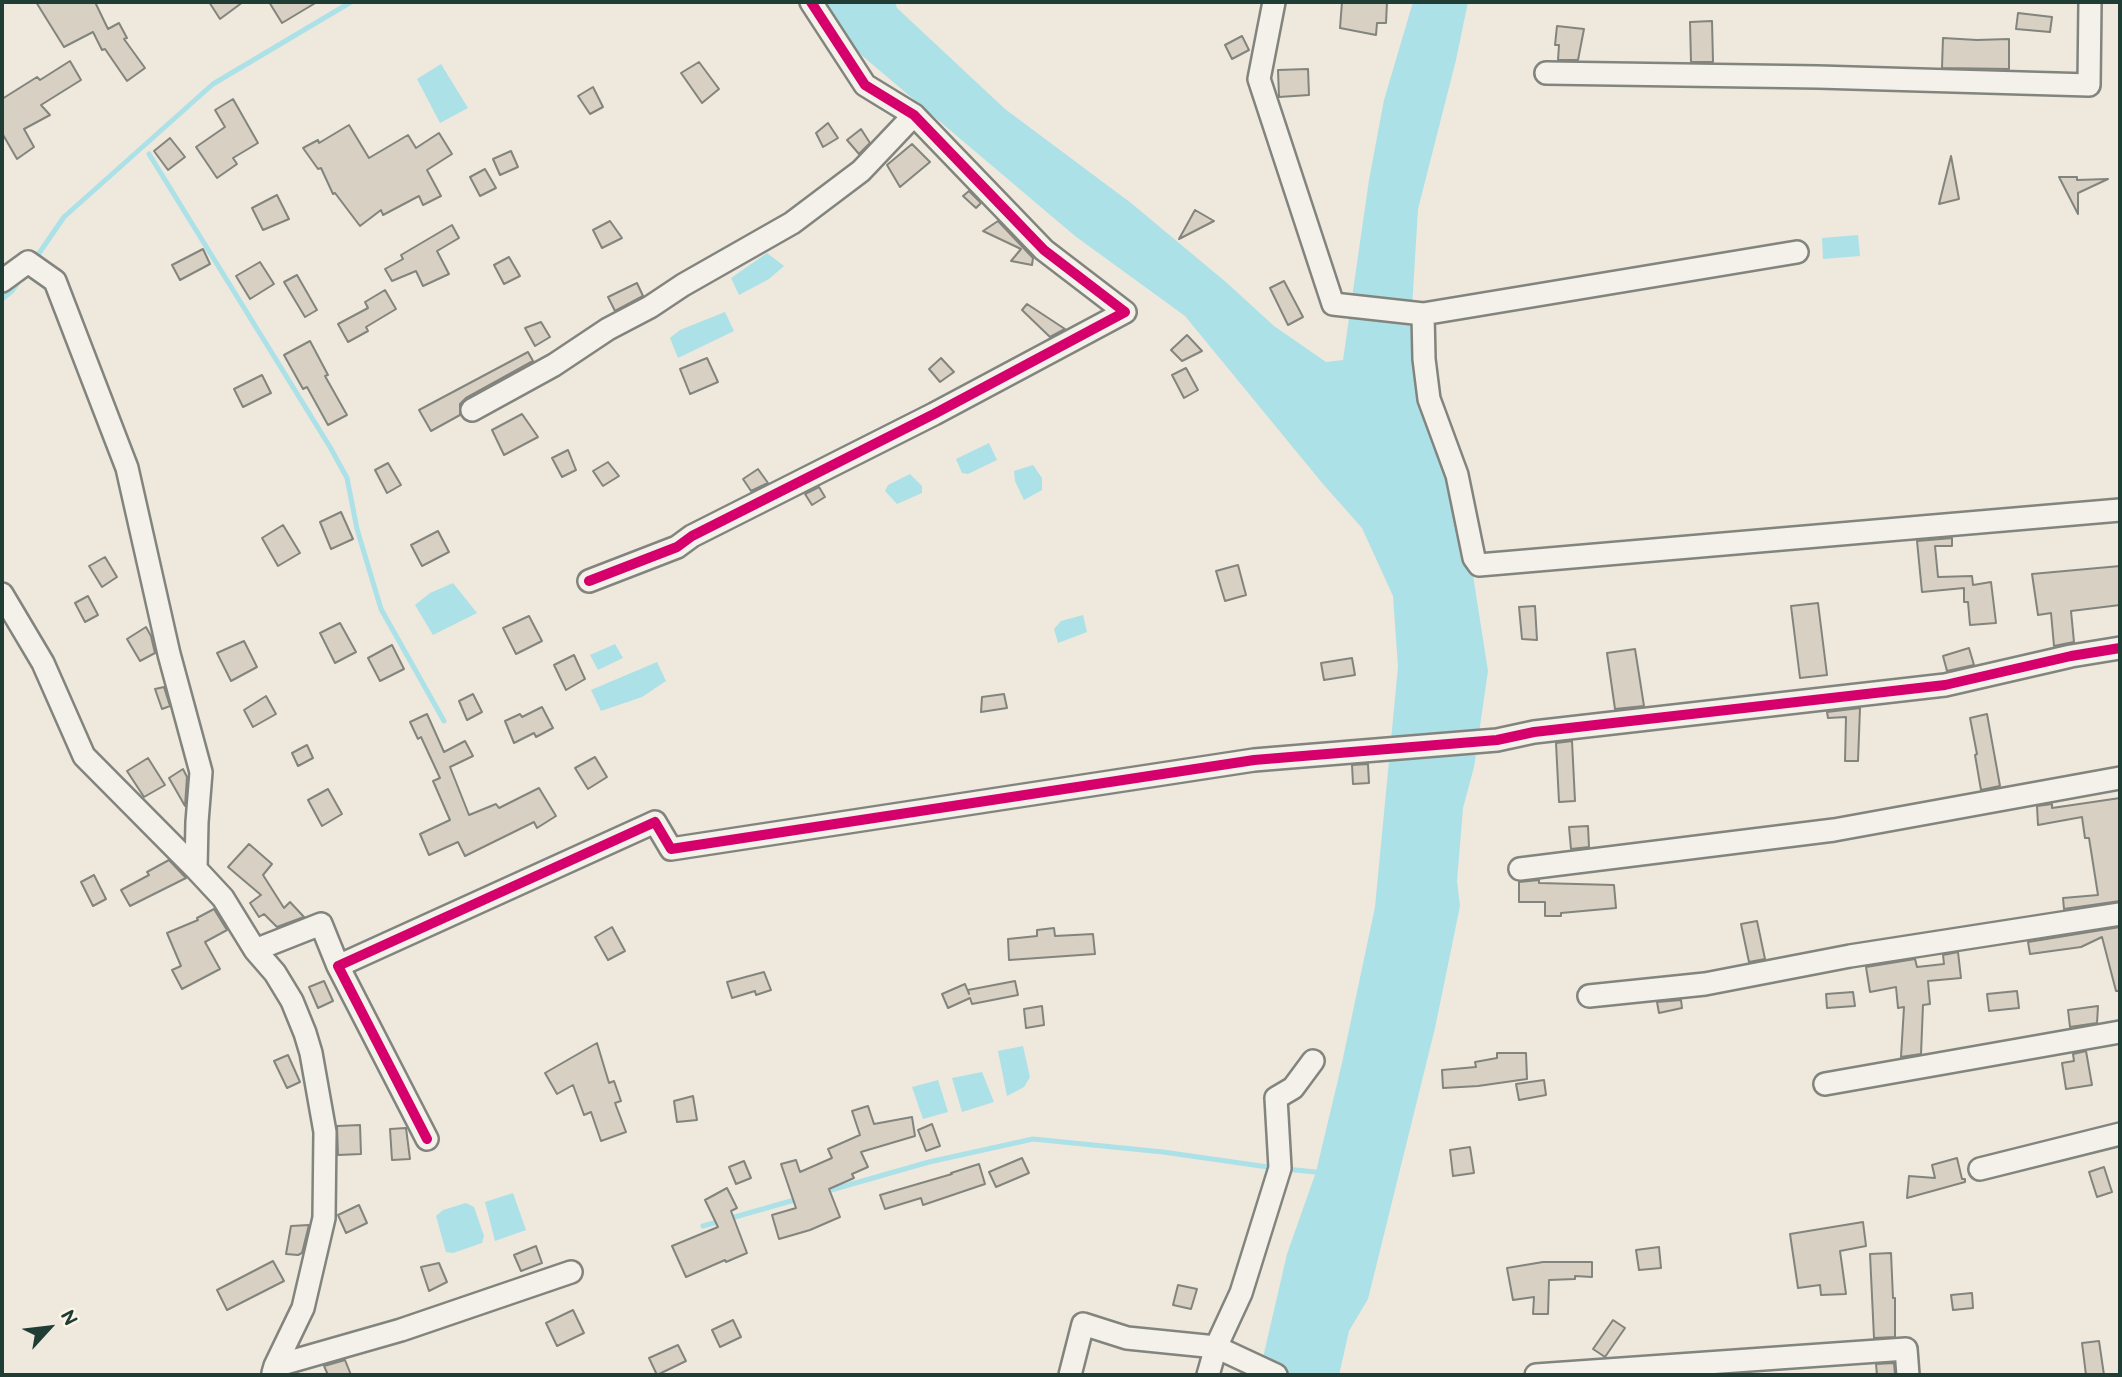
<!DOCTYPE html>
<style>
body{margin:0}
#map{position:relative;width:2122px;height:1377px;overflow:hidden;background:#eee8dd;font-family:"Balsamiq Sans",sans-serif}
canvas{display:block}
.frame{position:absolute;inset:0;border:4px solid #1f3d34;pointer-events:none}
.north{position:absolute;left:14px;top:1293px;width:70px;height:70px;-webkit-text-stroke:5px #fcf5e5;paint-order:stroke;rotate:63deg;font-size:19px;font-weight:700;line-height:28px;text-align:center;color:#1f3d34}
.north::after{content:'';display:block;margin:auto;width:24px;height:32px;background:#1f3d34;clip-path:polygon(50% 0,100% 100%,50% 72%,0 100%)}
</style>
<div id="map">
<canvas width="2122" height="1377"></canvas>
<div class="frame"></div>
<div class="north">N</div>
</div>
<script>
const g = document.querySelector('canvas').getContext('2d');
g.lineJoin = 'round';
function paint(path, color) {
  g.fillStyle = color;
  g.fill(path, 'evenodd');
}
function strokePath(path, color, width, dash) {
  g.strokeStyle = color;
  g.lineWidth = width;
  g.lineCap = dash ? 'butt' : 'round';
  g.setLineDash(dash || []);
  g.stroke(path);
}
const water = new Path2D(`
 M824,2H895L897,8L1005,109L1131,203L1227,283L1274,326L1326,362L1343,360L1369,180L1384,100L1413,2H1468L1456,60L1418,209L1412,308L1469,550L1488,671L1474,767L1463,808L1457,881L1460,906L1435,1028L1368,1299L1349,1331L1339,1375H1259L1287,1254L1316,1172L1342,1063L1375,907L1398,667L1393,596L1362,528L1323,484L1185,316L1075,236L853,48Z
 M441,64L468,108L440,123L417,79Z
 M1858,235L1860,256L1823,259L1822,238Z
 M767,253L784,266L769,279L739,295L731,278Z
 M725,312L734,331L678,358L670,338L680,330Z
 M989,443L997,460L968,474L962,473L956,459Z
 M1033,465L1042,478V490L1024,500L1015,481L1014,471Z
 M910,474L922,486V493L897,504L885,491L888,485Z
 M453,583L477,613L433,635L415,605L430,593Z
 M1083,615L1087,632L1058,643L1054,629L1061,621Z
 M615,644L623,658L598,670L590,655Z
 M657,662L666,681L642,697L601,711L591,690Z
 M1023,1046L1030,1077L1024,1087L1007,1096L998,1051Z
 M982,1072L994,1102L962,1112L952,1078Z
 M938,1080L948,1112L923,1119L912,1087Z
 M513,1193L526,1230L495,1241L485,1202Z
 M466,1203L474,1207L484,1236L482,1243L453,1253L446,1252L436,1216L443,1210Z`);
const stream = new Path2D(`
 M149,154L330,447L347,478L357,529L381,609L444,721
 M35,259L64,217L213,84L351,2
 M2,299L12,291L21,278
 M1285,1169L1316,1172
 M824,1192L929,1162L1033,1139L1163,1152L1275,1168
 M703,1226L798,1199`);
const building = new Path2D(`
 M36,2H95L108,29L119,23L127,38L124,39L145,68L127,81L105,49L102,50L93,32L64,47Z
 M209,2H243L220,19Z
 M269,2H317L282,23Z
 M1342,2H1387L1386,23H1377L1376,35L1340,28Z
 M2018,13L2052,17L2050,32L2016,29Z
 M1712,21L1713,62H1691L1690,22Z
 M1557,26L1584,29L1578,60H1558L1559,45H1555Z
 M1242,36L1249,50L1232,59L1225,45Z
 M1943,38L1977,40L2009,39V69L1942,68Z
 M70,61L81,80L41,105L50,115L24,129L34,147L17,159L2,133V99L37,77L40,80Z
 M699,62L719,89L702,103L681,73Z
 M1308,69L1309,95L1279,97L1278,70Z
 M593,87L603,107L590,114L578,96Z
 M233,99L258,143L233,158L237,164L217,178L196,147L225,127L215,110Z
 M828,123L838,138L823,147L816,133Z
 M349,125L369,158L408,135L416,148L439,133L452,154L427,170L441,196L423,205L419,196L383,215L381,210L360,226L335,193L333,194L321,168L318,169L303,148L318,140L319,143Z
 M861,129L870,143L859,154L847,140Z
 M170,138L185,157L168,170L154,151Z
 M912,144L930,162L900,187L887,165Z
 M511,151L518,167L500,175L493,159Z
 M1951,156L1959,199L1939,204Z
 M485,169L496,188L480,196L470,177Z
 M2059,177H2077V180L2108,179L2078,193V214Z
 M969,191L981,203L976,208L963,196Z
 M277,195L289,219L263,230L252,208Z
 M1195,210L1214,221L1179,239Z
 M610,221L622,238L602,248L593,230Z
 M998,221L1033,258L1032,265L1011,261L1021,249L983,231Z
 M452,225L459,238L437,251L449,274L423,286L416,271L392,281L385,269L403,259L401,255Z
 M203,249L210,264L180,280L172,265Z
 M509,257L520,276L504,284L494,265Z
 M260,262L274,284L250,299L236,276Z
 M297,275L317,310L305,317L284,282Z
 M1284,281L1303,317L1288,325L1270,288Z
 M637,283L643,296L615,311L608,297Z
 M385,290L396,309L366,327L368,331L348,342L338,324L368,308L365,302Z
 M1027,304L1065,329L1050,337L1022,310Z
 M541,322L550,337L535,346L525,328Z
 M1187,335L1202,351L1182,361L1171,350Z
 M310,341L328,375L325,376L347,415L328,425L307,387L303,389L284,355Z
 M528,352L533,361L466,398L460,404V415L431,431L419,410Z
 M707,358L718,382L690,394L680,369Z
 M941,358L954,372L940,382L929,369Z
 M1186,368L1198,390L1184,398L1172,375Z
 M262,375L271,393L243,407L234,389Z
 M522,414L538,437L504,455L492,430Z
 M568,450L576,470L562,477L552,458Z
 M608,462L619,476L603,486L593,471Z
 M388,463L401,485L387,493L375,470Z
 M758,469L768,483L751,491L743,479Z
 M819,487L825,497L812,505L805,494Z
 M341,512L353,539L331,549L320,522Z
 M283,525L300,553L278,566L262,538Z
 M438,531L449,552L422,566L411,545Z
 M1952,538V546H1935L1938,577L1972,576L1973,585L1991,582L1996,623L1970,625L1968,602H1964V588L1922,592L1917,541Z
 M105,557L117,577L102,587L89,566Z
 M1238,565L1246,595L1225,601L1216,571Z
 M2120,566V605L2071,611L2074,642L2054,646L2051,613L2038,615L2032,574Z
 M88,596L98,615L85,622L75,603Z
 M1818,603L1827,675L1800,678L1791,606Z
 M1535,606L1537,640L1522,639L1519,607Z
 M529,616L542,641L516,654L503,628Z
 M340,623L356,652L335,663L320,633Z
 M146,627L151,636L155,653L140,661L127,639Z
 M244,641L257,667L231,681L217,653Z
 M392,645L404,669L380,681L368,658Z
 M1969,648L1974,665L1947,671L1943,656Z
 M1635,649L1644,706L1615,709L1607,653Z
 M574,655L585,679L566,690L554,665Z
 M1352,658L1355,675L1324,680L1321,663Z
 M164,687L170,706L162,709L155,689Z
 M473,694L482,712L467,720L459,701Z
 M1004,694L1007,708L981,712L982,697Z
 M266,696L276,714L253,727L244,710Z
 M542,707L553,728L536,737L534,733L514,743L505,721L520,714L522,717Z
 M1860,708L1858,761H1845L1846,717L1828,718L1827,712Z
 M427,714L444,752L465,741L473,756L450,767L469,815L496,804L499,808L539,788L556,816L537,828L534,822L465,856L458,842L429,855L420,834L450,820L433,781L440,778L421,737L418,739L410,722Z
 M1987,714L2000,786L1981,790L1975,755L1977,754L1970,718Z
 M1572,741L1575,801L1559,802L1556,743Z
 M307,745L313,758L298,766L292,753Z
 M595,757L607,777L588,789L575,768Z
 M148,758L165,785L144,797L127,771Z
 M1368,764L1369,783L1353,784L1352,765Z
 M183,769L187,777L185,806L169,778Z
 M328,789L342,814L322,826L308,800Z
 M2120,798V901L2064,909L2063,898L2098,895L2089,838H2085L2082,817L2038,825L2037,806L2052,804V808Z
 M1588,826L1589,847L1571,849L1569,827Z
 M249,844L272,864L263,875L284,908L290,902L304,917L277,927L264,914L259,917L250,903L261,895L228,867Z
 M169,860L186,878L130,906L121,890L149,875L147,872Z
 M94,875L106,899L93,906L81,882Z
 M1539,880V883L1614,885L1616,908L1561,913V916H1545V902H1519V882Z
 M214,909L227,930L205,942L220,969L182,989L172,970L181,966L167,933L198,920L197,918Z
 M1757,921L1765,959L1749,962L1741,924Z
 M612,927L625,951L608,960L595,937Z
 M2120,927V991H2116L2102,937L2081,947L2030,954L2028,942Z
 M1054,928L1055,936L1093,934L1095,954L1009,960L1008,939L1037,936V930Z
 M1958,952L1961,978L1928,981L1930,1004L1923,1005L1921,1054L1901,1057L1904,1007L1898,1008L1896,987L1870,992L1866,967L1915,959L1917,967L1944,964L1943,955Z
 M764,972L771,990L756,995L755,991L732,998L727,982Z
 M324,981L333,1001L318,1008L309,987Z
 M1015,981L1018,995L972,1004L970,998L948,1008L942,994L965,984L969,994L968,990Z
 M2017,991L2019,1008L1989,1011L1987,994Z
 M1853,992L1855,1006L1827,1008L1826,994Z
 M1681,1000L1682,1008L1659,1013L1657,1002Z
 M1042,1006L1044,1025L1026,1028L1024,1009Z
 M2098,1006L2097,1023L2070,1027L2068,1010Z
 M597,1043L609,1083L614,1081L621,1101L615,1103L626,1132L601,1141L591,1112L584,1115L573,1085L557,1094L545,1073Z
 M2086,1051L2092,1085L2066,1089L2062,1063L2074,1061L2073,1054Z
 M1497,1053H1526L1527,1079L1478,1086L1443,1088L1442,1070L1476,1067L1475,1062L1497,1058Z
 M288,1055L300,1082L287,1088L274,1061Z
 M1544,1080L1546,1095L1519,1100L1516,1084Z
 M693,1096L697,1120L677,1122L674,1101Z
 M868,1106L874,1124L912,1117L915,1136L861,1152L868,1167L852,1174L854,1178L829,1189L840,1217L810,1230L779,1239L772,1215L796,1208L781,1164L796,1160L800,1172L832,1158L828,1149L860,1135L852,1111Z
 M932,1124L940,1146L926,1151L918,1130Z
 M360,1125L361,1154L338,1155L337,1126Z
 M406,1128L410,1159L392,1160L390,1129Z
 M1470,1147L1474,1173L1453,1176L1450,1150Z
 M1022,1158L1029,1173L996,1187L989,1172Z
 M1957,1158L1962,1179H1965V1182L1907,1198L1909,1176L1935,1178L1932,1165Z
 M744,1161L751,1178L736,1184L729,1167Z
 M979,1164L985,1184L923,1205L921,1198L885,1209L880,1195L952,1174L951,1173Z
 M2104,1167L2112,1192L2097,1197L2089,1172Z
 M727,1188L737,1208L731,1211L747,1253L726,1262L725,1260L686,1277L672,1246L718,1227L705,1200Z
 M359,1205L367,1223L346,1233L338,1215Z
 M1863,1222L1866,1246L1840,1251L1846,1294L1821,1295L1820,1285L1798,1288L1790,1234Z
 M309,1225L302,1253L298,1255L286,1254L291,1226Z
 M536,1246L542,1263L521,1271L514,1255Z
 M1659,1247L1661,1268L1639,1270L1636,1250Z
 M1891,1253L1893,1298H1895V1337L1874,1338L1870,1254Z
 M273,1261L284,1281L227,1310L217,1290Z
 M1543,1262H1592V1277L1575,1276V1279L1549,1280L1548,1314H1533L1534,1297L1513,1300L1507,1268Z
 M439,1263L447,1282L429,1291L421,1267Z
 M1178,1285L1197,1289L1191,1309L1173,1305Z
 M1972,1293L1973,1308L1953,1310L1951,1295Z
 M573,1310L584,1333L557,1346L546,1323Z
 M733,1320L741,1337L720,1347L712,1330Z
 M1613,1320L1625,1328L1605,1357L1593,1349Z
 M2099,1341L2104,1375H2086L2082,1343Z
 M678,1345L686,1361L657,1375L649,1358Z
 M345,1360L351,1375H328L324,1366Z
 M1894,1363L1895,1375H1877L1876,1364Z`);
const street = new Path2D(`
 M1274,2L1259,79L1333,304L1423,314L1797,252
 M1546,73L1818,77L2089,85L2090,2
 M2,281L28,262L55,281L127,468L169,654L201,772L197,822L196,869L223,898L255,950L321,924L338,966
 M1423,314L1424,359L1429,399L1457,475L1474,558L1479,565L2120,510
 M472,410L554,365L608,329L650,307L683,285L792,223L861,171L914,115
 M589,581L677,547L692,536L934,414L1125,312L1044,250L914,115L865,85L811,2
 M2,594L43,663L84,756L196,869
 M1520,869L1834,830L2120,778
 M255,950L275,973L292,1001L305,1033L311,1053L325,1132L324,1218L303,1308L275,1366
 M1589,996L1705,984L1850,956L2120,914
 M1825,1084L2120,1032
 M427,1139L338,966L655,822L671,849L1254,760L1497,740L1534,732L1945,685L2071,656L2120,648
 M1980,1169L2120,1134
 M273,1373L275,1366L401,1330L571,1272
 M1070,1375L1083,1324L1127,1338L1216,1347L1276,1375
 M1208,1375L1216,1347L1241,1293L1280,1168L1276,1098L1293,1088L1313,1061
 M1536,1375L1906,1349L1908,1375`);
const cycleway = new Path2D(`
 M589,581L677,547L692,536L934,414L1125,312L1044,250L914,115L865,85L811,2
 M427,1139L338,966L655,822L671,849L1254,760L1497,740L1534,732L1945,685L2071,656L2120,648`);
paint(water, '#ace1e8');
strokePath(stream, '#ace1e8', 5);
paint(building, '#d8d0c2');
strokePath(building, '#82847e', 2);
strokePath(street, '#82847e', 26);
strokePath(street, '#f4f0ea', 21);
strokePath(cycleway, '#d6006c', 10);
</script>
